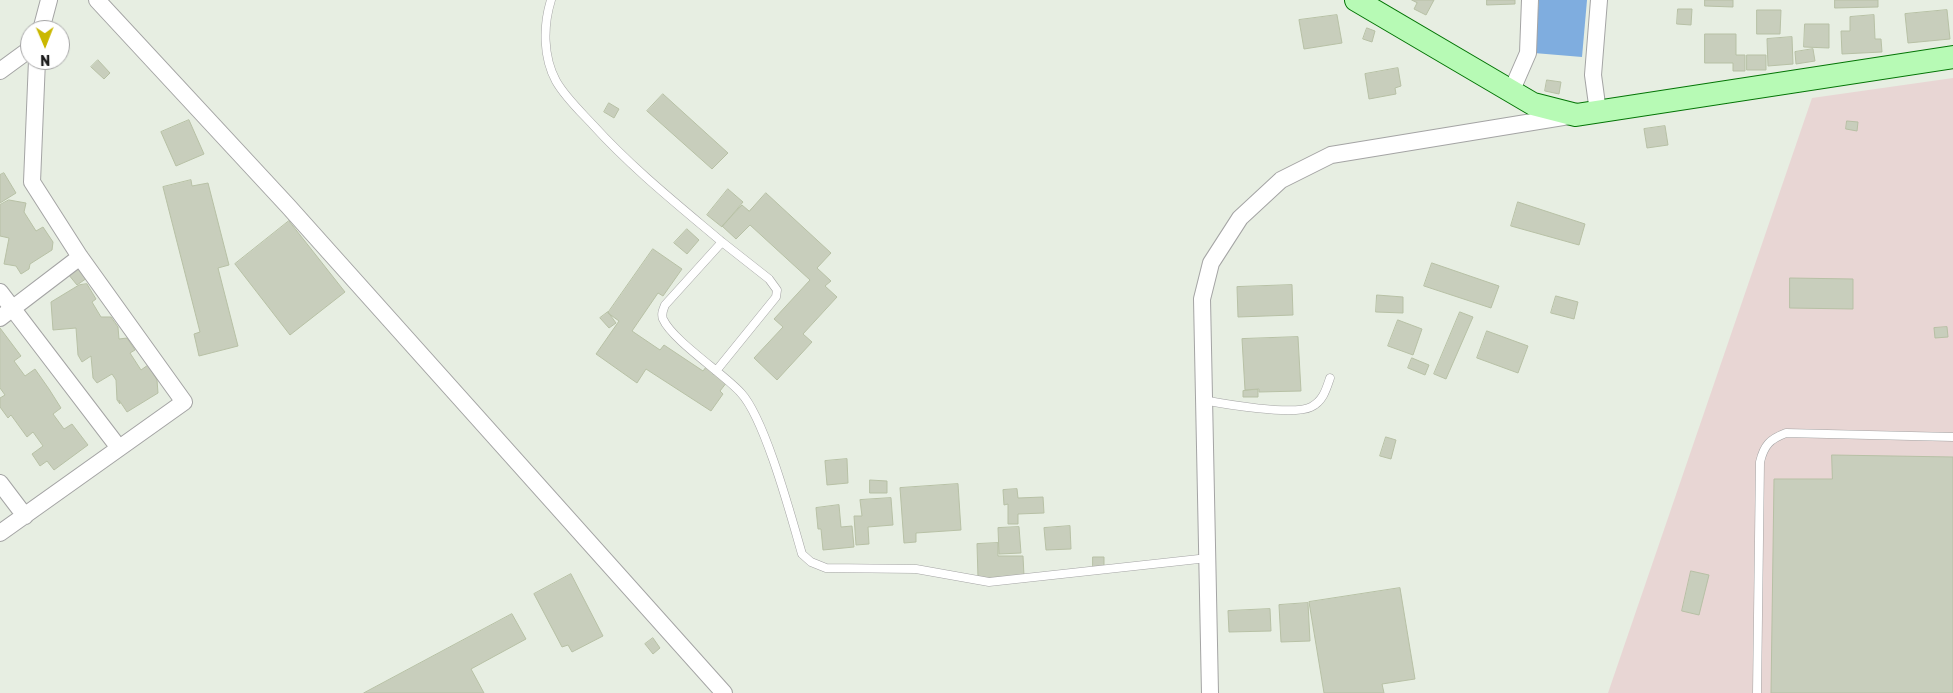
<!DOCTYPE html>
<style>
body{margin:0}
#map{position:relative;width:1953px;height:693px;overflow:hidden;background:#e7eee2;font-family:Rubik,sans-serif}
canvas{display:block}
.north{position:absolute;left:20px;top:20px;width:50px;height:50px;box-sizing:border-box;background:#fff;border:1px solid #a5a5a5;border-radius:50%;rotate:179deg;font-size:14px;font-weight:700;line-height:20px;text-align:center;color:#1d1d1d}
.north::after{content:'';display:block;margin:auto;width:18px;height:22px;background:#cab800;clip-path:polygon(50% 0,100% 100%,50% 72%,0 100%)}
</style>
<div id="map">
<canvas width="1953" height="693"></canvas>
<div class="north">N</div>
</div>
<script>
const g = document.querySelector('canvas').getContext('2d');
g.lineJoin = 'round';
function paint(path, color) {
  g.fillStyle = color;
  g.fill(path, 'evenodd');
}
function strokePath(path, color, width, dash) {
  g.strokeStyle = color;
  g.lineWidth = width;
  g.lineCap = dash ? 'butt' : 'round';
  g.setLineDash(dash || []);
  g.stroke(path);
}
const industrial = new Path2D(`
 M1953,78V693H1608L1812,98Z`);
const pitch = new Path2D(`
 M1539,0H1587L1582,57L1534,53Z`);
const building = new Path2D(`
 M1412,0H1434L1426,15L1414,9L1417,3Z
 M1487,0H1515V4L1487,5Z
 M1705,0H1733V7L1705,6Z
 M1835,0H1878V7L1835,8Z
 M1678,9H1692L1691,25L1677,24Z
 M1757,10H1781L1780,34H1757Z
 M1947,10L1950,39L1908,43L1905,14Z
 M1337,15L1342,43L1304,49L1299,20Z
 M1874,15L1875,39H1881L1882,52L1842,54L1841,31H1850V17Z
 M1805,24H1829V48L1804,47Z
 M1367,28L1375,31L1372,42L1363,39Z
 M1705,34H1736V55H1745V71H1733V63H1705Z
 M1792,37L1793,64L1768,66L1767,39Z
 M1813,49L1815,61L1796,64L1795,52Z
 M1747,55H1766V70H1747Z
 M98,60L110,73L104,79L91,67Z
 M1398,68L1401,86L1395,88L1396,94L1369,99L1365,74Z
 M1547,80L1561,82L1559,94L1545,91Z
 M663,94L728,153L712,169L647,111Z
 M609,103L619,109L614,118L604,112Z
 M189,120L204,154L176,166L161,132Z
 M1847,121L1858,122L1857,131L1846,129Z
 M1665,126L1668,145L1647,148L1644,129Z
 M4,173L16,193L0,203V175Z
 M191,180L192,186L208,183L229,265L218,268L238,346L199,356L194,334L200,332L163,187Z
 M728,189L743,202L722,227L707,215Z
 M766,193L831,253L817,268L831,281L825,286L837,297L803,334L812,342L777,380L754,358L783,327L774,319L810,280L750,225L736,239L722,226L742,205L749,211Z
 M9,200L26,203L24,212L36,231L43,227L53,242L52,250L30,264L29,269L21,274L16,266L4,264L9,238L0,236V205Z
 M1518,202L1585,224L1579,245L1511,226Z
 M289,221L345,292L290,335L235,264Z
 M687,229L699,240L687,254L674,243Z
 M653,249L682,269L663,296L658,293L632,331L660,350L664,345L703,371L706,367L727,382L720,391L723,394L711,411L646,369L637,383L596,354L619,321L608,313Z
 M1432,263L1499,286L1491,308L1424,286Z
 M79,266L87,278L77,285L68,274Z
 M1790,278L1853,279V309L1790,308Z
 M87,284L96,299L92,302L101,317H111L118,327L119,339L127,338L135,350L130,353L141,370L148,365L157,380L158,393L127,412L119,400L120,404L117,400L116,380L112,374L97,383L93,378L91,356L82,362L78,355L76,328L53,330L51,302L79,285Z
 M1292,285L1293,315L1238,317L1237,287Z
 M1377,295L1403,297V313L1376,312Z
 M1556,296L1578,302L1574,319L1551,313Z
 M608,312L616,323L609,328L600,318Z
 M1460,312L1473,317L1446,379L1434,374Z
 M1398,320L1422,329L1413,355L1388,346Z
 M1947,327L1948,337L1935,338L1934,328Z
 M0,328L21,356L14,361L25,376L35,369L49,389L61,408L53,414L64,429L72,424L88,445L54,470L47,461L40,466L32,454L43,446L33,432L27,437L11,415L8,418L0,407V398L5,395L0,388Z
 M1487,331L1528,346L1518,373L1477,358Z
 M1298,337L1301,391L1259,392V389L1245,390L1242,339Z
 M1412,358L1429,365L1425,375L1408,368Z
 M1258,390V397H1243V391Z
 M1386,437L1396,440L1391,459L1380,456Z
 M1832,455L1953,457V693H1771L1774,479H1832Z
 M847,459L848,483L827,485L825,461Z
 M870,480L887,481V493H870Z
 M958,484L961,530L916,533V542L904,543L900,488Z
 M1017,489L1018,498L1043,497L1044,513L1018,514V524H1008V504L1004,505L1003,490Z
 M891,498L893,525L868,527L869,544L856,545L854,516H862L860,500Z
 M839,505L841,527L852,526L854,547L823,550L821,529H818L816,508Z
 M1070,526L1071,549L1046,550L1044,528Z
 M1019,527L1021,553L999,554L998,528Z
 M998,543V556H1023L1024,576L978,578L977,544Z
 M1093,557H1104V567H1093Z
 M1691,571L1709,575L1699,615L1682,611Z
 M571,574L603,636L572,652L568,645L562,647L534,594Z
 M1400,588L1415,679L1382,684L1384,693H1324L1309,602Z
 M1308,603L1310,641L1281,642L1279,605Z
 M1270,609L1271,631L1229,632L1228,611Z
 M512,614L526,639L471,669L484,693H364Z
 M653,638L660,648L653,654L645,644Z`);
const service = new Path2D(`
 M551,0C543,26 543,57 556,81C565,97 580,111 593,125C632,168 677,204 722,242L665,305C663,310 661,314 663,319C672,340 724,374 741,393C765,419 791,516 802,554L811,562L826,568L916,569L989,582L1208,558
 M716,371L776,297L777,290L769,279L722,242
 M1203,400C1224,404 1293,416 1311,407C1323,401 1326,390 1330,378
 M1757,693L1760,462C1764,445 1770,439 1786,433L1953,437`);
const minor = new Path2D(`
 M97,0L288,206L724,693
 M41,30L49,0
 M0,71L30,49
 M1511,92L1528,53L1530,0
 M1598,112L1593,75L1599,0
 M0,292L119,448
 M0,318L80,257
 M0,483L25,516
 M0,533L184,402L80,257L32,182L37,60
 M1210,693L1202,299L1211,263L1240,218L1281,180L1331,155L1569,116`);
const secondary = new Path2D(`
 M1356,0L1533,104L1576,115L1953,57`);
paint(industrial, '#e8d6d4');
paint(pitch, '#7faddf');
paint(building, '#c8cebc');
strokePath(building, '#b7c0a5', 1);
strokePath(service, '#a4a4a4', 9);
strokePath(minor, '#a4a4a4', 18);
strokePath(secondary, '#037405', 24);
strokePath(service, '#fff', 8);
strokePath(minor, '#fff', 16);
strokePath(secondary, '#b7fab5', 22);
</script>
